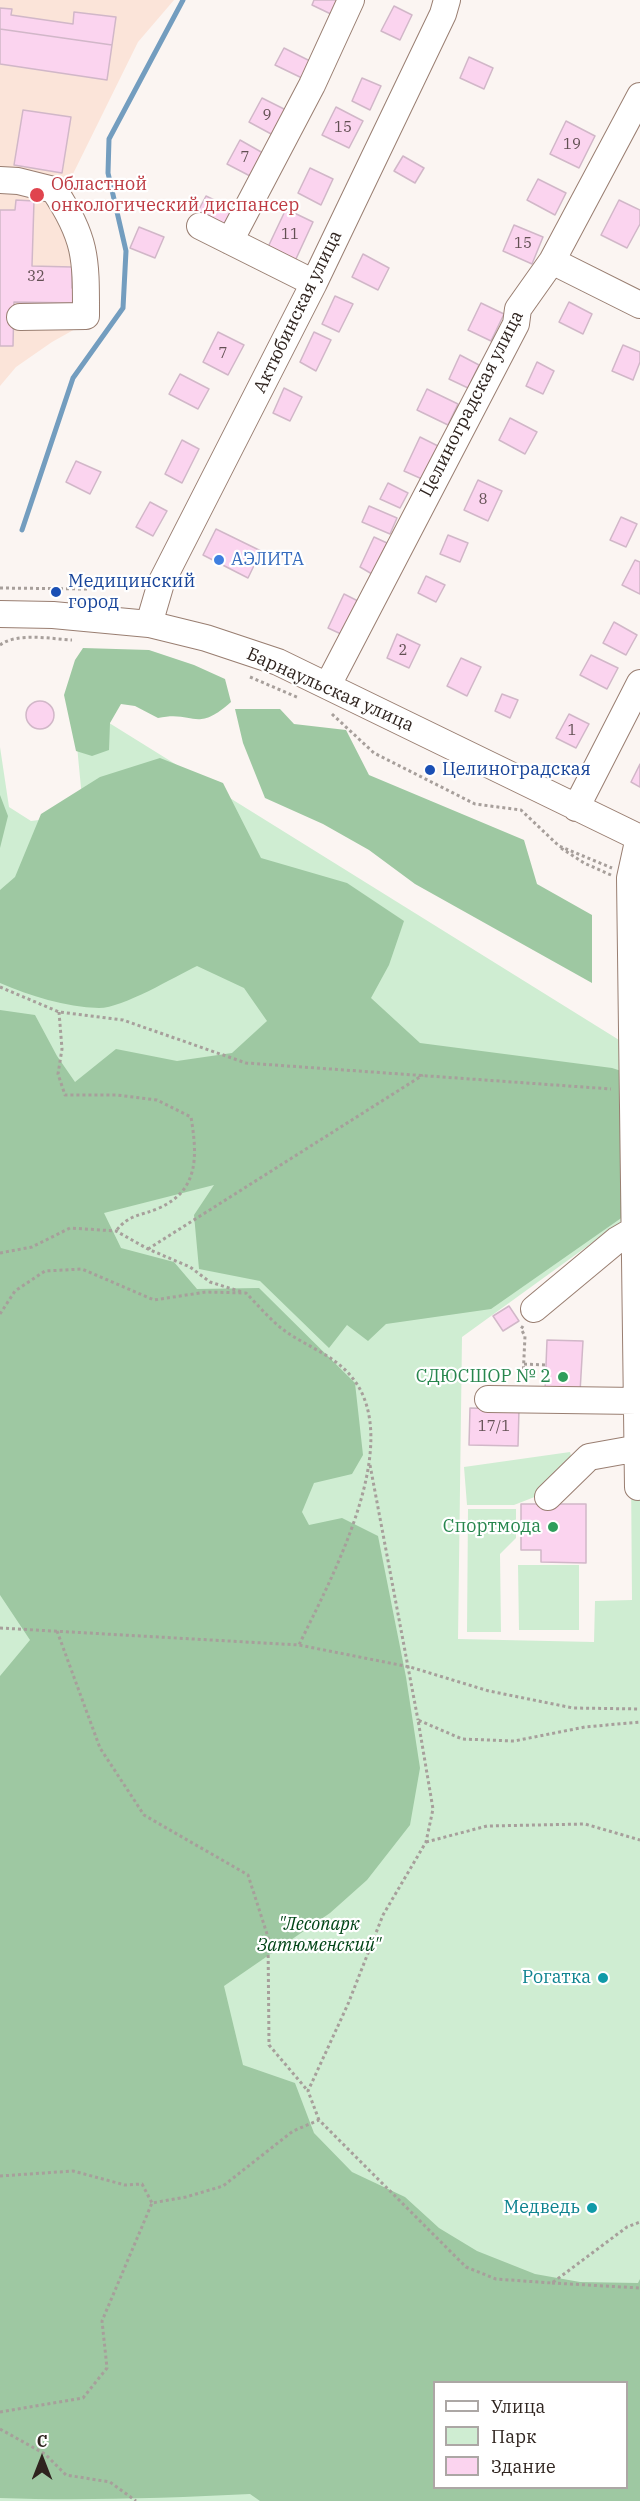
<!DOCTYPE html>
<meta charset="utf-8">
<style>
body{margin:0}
#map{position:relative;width:640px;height:2501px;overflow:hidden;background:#fbf5f2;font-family:"IBM Plex Serif",serif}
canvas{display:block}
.legend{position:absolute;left:433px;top:2381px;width:195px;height:108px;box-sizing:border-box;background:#fff;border:2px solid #aca7a5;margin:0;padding:8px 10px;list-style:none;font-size:18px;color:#2f241f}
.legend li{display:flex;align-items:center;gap:12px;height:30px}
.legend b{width:30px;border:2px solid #aca7a5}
.north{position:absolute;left:12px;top:2429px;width:60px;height:60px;-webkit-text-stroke:4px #fff;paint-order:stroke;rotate:0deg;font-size:16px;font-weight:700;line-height:24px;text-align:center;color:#2f241f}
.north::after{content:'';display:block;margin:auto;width:21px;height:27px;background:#2f241f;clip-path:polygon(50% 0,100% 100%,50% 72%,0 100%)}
</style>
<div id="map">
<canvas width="640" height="2501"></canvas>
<ul class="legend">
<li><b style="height:8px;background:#fff"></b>Улица</li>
<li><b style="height:16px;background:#cfedd2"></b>Парк</li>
<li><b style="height:16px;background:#fbd4ef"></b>Здание</li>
</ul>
<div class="north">С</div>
</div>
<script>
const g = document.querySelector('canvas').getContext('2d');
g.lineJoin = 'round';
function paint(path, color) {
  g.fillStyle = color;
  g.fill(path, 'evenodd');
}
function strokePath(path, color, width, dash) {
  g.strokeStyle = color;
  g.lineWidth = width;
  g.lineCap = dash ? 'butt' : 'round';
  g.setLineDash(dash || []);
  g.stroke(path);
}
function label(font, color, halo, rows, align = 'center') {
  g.font = font + ' "IBM Plex Serif",serif';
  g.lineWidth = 4.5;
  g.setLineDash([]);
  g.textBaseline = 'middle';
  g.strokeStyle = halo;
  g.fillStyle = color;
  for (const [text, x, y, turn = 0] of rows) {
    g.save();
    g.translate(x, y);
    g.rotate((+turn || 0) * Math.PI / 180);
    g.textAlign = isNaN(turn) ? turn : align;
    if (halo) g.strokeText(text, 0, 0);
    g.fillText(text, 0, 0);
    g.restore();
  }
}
const built = new Path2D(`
 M0,0H174L138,42L69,182L79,209L93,319L52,342L16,367L0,386Z`);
const green = new Path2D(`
 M74,715L98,716L640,1053V2501H0V747L9,807L31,821L63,817L82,798ZM629,1216L632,1600L595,1601L594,1642L458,1639L462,1337ZM434,2382H626V2488H434Z
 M570,1452L571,1456L537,1496L514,1505H467L464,1467Z
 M468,1509H516V1538L500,1554L501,1632H467Z
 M518,1565H579V1630H519Z`);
const forest = new Path2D(`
 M83,648L149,650L194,665L225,679L231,702C195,734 195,710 158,718L135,706L121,704L110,723L109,750L92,756L76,751L64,695L75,660Z
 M235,709H280L294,724L346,730L369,775L524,840L537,884L592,915V983L415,884L369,850L323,824L265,798L243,743Z
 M160,758L223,783L261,858L347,883L404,921L389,965L371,998L420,1043L612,1068L640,1077L627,1214L491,1309L386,1324L368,1341L347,1325L329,1348L260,1281L199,1269L194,1215L214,1185L104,1213L121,1248L174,1262L197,1289L259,1288L355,1383L363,1455L352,1474L314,1483L302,1512L309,1525L342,1518L378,1536L406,1677L420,1768L410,1825L367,1880L330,1913L224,1986L243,2065L295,2083L314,2133L352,2172L405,2197L439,2228L477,2251L535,2274L580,2282L638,2283L640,2279V2501H260L250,2494C168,2498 82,2501 0,2498V1676L30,1640L0,1595V1010L35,1015L57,1056L75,1082L116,1049L177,1061L232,1053L267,1021L244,988L197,966C174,977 123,1008 99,1008C65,1007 30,996 0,983V890L15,877L41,814L100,777ZM434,2382H626V2488H434Z
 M0,795L8,816L0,848Z`);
const stream = new Path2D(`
 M22,530L73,378L123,308L126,251L108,173L109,139L183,0`);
const building = new Path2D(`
 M314,0H343L335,16L312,5Z
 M394,6L412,15L400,40L381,31Z
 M0,8L12,9L11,15L73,24L74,12L116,17L112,45L0,29Z
 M0,29L112,45L107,80L0,64Z
 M284,48L312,62L304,79L275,65Z
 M469,57L493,68L484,89L460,78Z
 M362,78L381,86L370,110L352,101Z
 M262,98L286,110L273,135L249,122Z
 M336,107L363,121L349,148L322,135Z
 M23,110L71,117L62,173L14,165Z
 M566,121L595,136L579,168L550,154Z
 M240,140L263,153L250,176L227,164Z
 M403,156L424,168L415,183L394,171Z
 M310,168L333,179L321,205L298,193Z
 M538,179L566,193L555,215L527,200Z
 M206,196L235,210L225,230L196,215Z
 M16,200L34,201L32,266L72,267V288H78V303L14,302L13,346H0V210H15Z
 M619,200L640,210V224L627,248L601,235Z
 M286,209L313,222L295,261L268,247Z
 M514,225L543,237L532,264L503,251Z
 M139,227L164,237L155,258L130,248Z
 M363,254L389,268L378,290L352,277Z
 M335,296L353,304L339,332L322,324Z
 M569,302L592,314L583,334L559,322Z
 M481,303L504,314L491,341L468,330Z
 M218,332L244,345L228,375L203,362Z
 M314,332L331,340L316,371L300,362Z
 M623,345L640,352V362L633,380L612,371Z
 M460,355L479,365L468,388L449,379Z
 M537,362L554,371L543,394L526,386Z
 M180,374L209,389L198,409L169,394Z
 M284,388L302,397L290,421L273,413Z
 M427,389L458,404L448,425L417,410Z
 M510,418L537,432L525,454L499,440Z
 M420,437L438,446L422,479L404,471Z
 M182,440L199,449L182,483L165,474Z
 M76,461L101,472L90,494L66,482Z
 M478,480L502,491L488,521L464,510Z
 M388,483L408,493L400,508L380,499Z
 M150,502L167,511L153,536L136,527Z
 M369,506L397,518L390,534L362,522Z
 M621,517L637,524L626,547L610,540Z
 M216,529L261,551L248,578L203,555Z
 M448,535L468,543L460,562L440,554Z
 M374,537L387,543L372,574L360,567Z
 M635,560L640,562V594L622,585Z
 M426,576L445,585L436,602L418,593Z
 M344,594L358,601L341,634L328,628Z
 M614,622L637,635L626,655L603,643Z
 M397,634L420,645L409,668L387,658Z
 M591,655L618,668L607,689L580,675Z
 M461,658L481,667L467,696L447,686Z
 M502,694L518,700L510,718L495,711Z
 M26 715a14 14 0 1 1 28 0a14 14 0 1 1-28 0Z
 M569,714L589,724L576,748L556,738Z
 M640,764V787L631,782Z
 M509,1306L519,1321L503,1331L493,1316Z
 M547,1340L583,1341L580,1392L545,1390Z
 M470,1408L519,1409L518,1446L469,1445Z
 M521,1504H586V1563L541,1562V1550H521Z`);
const path = new Path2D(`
 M0,588L89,589
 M0,645C18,632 51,639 72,640
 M250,677L299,698
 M332,714L374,753L475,804L521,810L559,846L612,868
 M561,848L584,863L611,875
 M0,987L59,1012L123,1020L246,1063L611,1089
 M59,1012L62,1049L58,1074L65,1095H117L157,1100L191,1117C197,1154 200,1190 159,1208C141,1216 129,1214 116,1231
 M148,1249L423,1075
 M0,1253L32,1247L70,1228L116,1231L148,1249L190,1267L210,1282L242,1292
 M0,1314L15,1291L45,1271L82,1269L154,1300L206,1292L246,1293C258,1305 271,1321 285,1331C306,1346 333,1355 350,1375C408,1440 330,1580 299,1645
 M523,1326L521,1329L525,1336L523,1378
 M524,1364L546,1365
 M370,1465L418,1720
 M0,1628L299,1645L410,1667L489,1691L573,1708L640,1709
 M57,1631L100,1748L144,1815L248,1875L268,1937L269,2045L308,2091
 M426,1842L487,1826L585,1824L640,1840
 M319,2120L308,2091L348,2004L383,1915L426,1842L433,1809L418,1720L462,1739L514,1741L585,1727L640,1722
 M0,2176L73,2171L125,2185L142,2184L152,2203
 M552,2283L640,2288
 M0,2412L83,2398L107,2368L102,2321L152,2203L186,2197L223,2186L293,2131L319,2120L466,2267L496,2279L552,2283L627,2227L640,2222
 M0,2429L45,2454L66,2475L110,2482L136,2501`);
const minor = new Path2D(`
 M0,180L18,181L54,190C87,239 86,260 86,316L20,317
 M200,226L314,283
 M230,241L312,85L351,0
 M552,261L640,305
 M0,614L53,615L149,624L206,638L278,662L640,838
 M149,624L161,583L314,283L443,14L447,0
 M328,685L516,324L518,309L552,261L640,96
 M576,808L640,683
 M534,1309L617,1240L629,1233H636
 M488,1399L637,1401
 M638,1487L630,878L639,837
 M548,1497L589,1457L639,1448`);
const markers = [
 [37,195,8,"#e0444e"],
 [219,560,6,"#3f7fe0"],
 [56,592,6,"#1a4fb4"],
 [430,770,6,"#1a4fb4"],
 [563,1377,6,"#2e9e5b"],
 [553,1527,6,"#2e9e5b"],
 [603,1978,6,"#0f9aa8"],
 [592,2208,6,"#0f9aa8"]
];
const numberNames = [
 ["9",267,116],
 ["15",343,128],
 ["19",572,145],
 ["7",245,158],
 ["11",290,235],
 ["15",523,244],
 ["32",36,277],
 ["7",223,354],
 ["8",483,500],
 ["2",403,651],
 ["1",572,731],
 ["17/1",494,1427]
];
const healthNames = [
 ["Областной",51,185],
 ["онкологический диспансер",51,206]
];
const streetNames = [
 ["Актюбинская улица",298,312,-64],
 ["Целиноградская улица",472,404,-63],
 ["Барнаульская улица",330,690,24]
];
const shopNames = [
 ["АЭЛИТА",231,560]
];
const transitNames = [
 ["Медицинский",68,582],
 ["город",68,603],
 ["Целиноградская",442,770]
];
const leisureNames = [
 ["СДЮСШОР № 2",551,1377],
 ["Спортмода",541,1527]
];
const parkNames = [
 ["\"Лесопарк",319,1925],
 ["Затюменский\"",319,1946]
];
const cultureNames = [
 ["Рогатка",591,1978],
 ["Медведь",580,2208]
];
paint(built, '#fbe4d9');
paint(green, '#cfedd2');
paint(forest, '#9ec8a2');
strokePath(stream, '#739dbf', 5);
paint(building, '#fbd4ef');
strokePath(building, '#d1b7c8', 1.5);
strokePath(minor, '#997e71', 28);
strokePath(path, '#a79f9b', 3, [3, 3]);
strokePath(minor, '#fff', 26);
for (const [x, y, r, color] of markers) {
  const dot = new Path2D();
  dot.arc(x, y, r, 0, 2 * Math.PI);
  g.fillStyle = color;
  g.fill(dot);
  strokePath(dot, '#fff', 2);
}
label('15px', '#625053', null, numberNames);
label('18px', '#be3a42', '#fff', healthNames, 'left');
label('18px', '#2f241f', '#fff', streetNames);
label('18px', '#366cbe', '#fff', shopNames, 'left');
label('18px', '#164399', '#fff', transitNames, 'left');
label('18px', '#27864d', '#fff', leisureNames, 'right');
label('italic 18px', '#004416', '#fff', parkNames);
label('18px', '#0d838f', '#fff', cultureNames, 'right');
</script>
